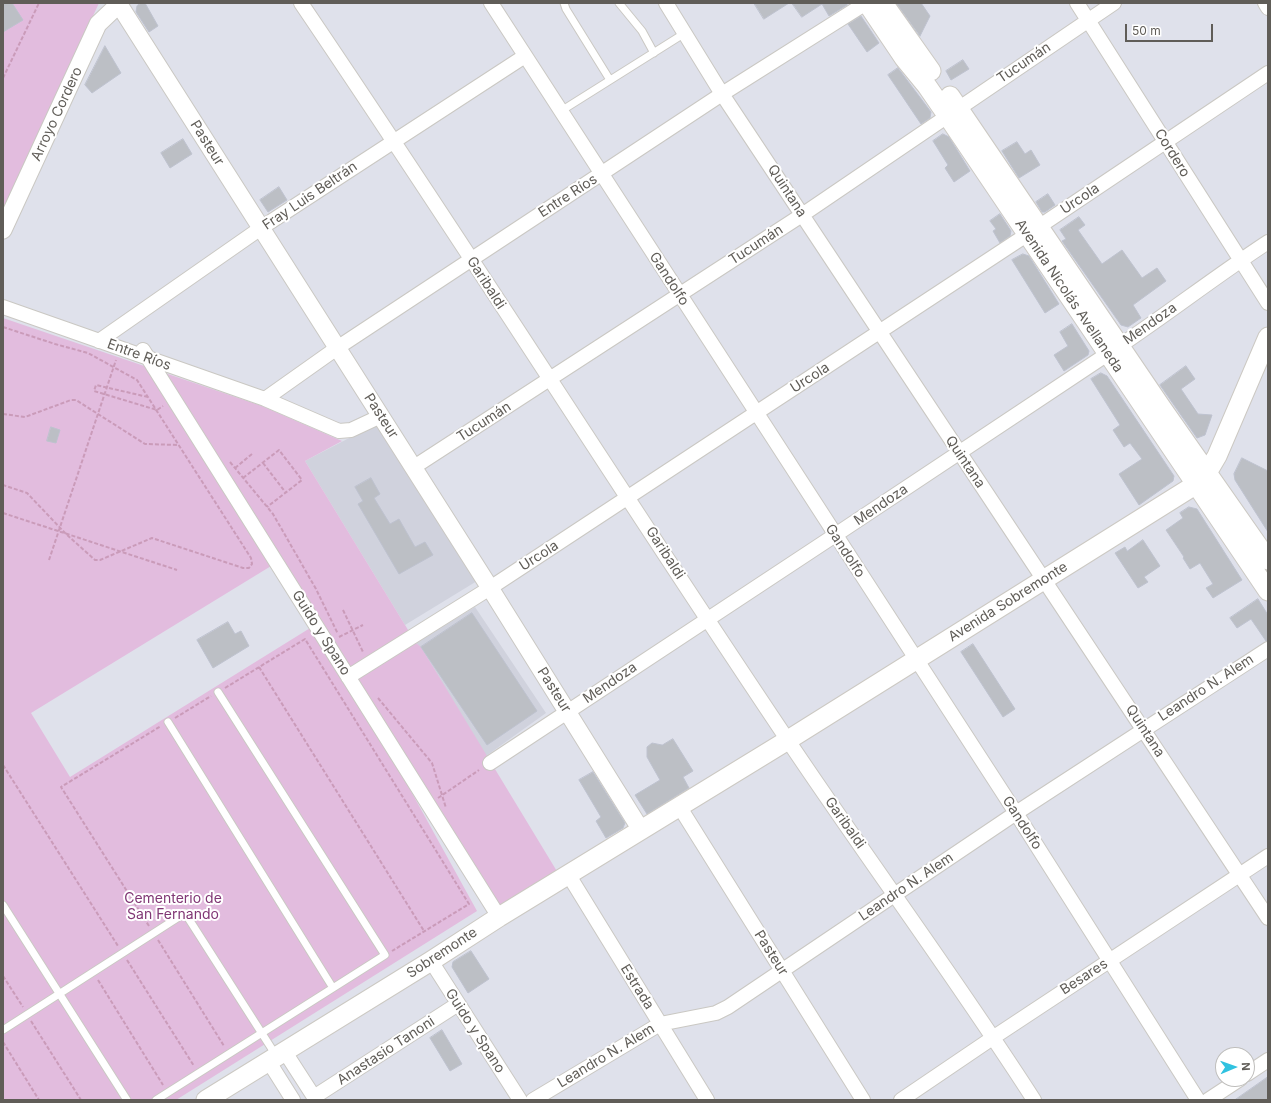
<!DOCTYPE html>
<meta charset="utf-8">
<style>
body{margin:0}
#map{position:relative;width:1271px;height:1103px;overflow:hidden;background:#dfe1eb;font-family:Inter,sans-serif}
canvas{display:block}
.frame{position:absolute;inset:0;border:4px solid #605d58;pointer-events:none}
.north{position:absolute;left:1215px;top:1047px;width:40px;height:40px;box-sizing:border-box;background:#fff;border:1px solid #bfbebc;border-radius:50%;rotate:88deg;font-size:11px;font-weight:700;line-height:16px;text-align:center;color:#605d58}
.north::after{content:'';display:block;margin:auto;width:14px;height:18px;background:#30c2e0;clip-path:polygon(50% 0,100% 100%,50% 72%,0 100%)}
.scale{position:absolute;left:1125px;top:24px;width:88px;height:18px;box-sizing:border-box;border:2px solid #605d58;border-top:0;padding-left:5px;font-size:12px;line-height:14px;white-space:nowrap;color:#605d58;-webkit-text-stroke:3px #fff;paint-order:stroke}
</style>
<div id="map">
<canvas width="1271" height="1103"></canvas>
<div class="frame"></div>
<div class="north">N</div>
<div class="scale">50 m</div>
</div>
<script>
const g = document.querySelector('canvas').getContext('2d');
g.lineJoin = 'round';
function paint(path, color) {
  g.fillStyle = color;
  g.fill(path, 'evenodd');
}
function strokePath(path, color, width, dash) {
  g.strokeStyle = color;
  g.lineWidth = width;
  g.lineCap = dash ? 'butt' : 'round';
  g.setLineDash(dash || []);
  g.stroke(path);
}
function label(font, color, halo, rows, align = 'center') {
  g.font = font + ' Inter,sans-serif';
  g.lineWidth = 4;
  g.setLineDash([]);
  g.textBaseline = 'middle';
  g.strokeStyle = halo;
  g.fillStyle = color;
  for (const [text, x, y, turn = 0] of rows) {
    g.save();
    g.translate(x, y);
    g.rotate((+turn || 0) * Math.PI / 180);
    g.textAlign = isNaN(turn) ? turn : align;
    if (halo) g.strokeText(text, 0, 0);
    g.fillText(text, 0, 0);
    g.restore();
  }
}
const education = new Path2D(`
 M378,423L477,581L405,625L305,461Z
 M475,607L546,713L486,756L421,648L416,643Z`);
const green = new Path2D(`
 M3,3H99L3,211Z
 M3,318L262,406L342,441L305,461L416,643L421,647L558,873L496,912L353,686L477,911L176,1100H3ZM276,563L315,625L70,777L31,713Z`);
const building = new Path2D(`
 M3,3H12L23,20L3,32Z
 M141,3H145L158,26L149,32L136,12L137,6Z
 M754,3H789L764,19Z
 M792,3H847V5L829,16L822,4L802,17Z
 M896,3H921L930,16L920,36Z
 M861,16L879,43L867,52L848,24Z
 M105,46L121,73L92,93L85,85Z
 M963,60L969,69L951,80L946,71Z
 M898,68L931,112L930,118L921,124L888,75Z
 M943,134L949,137L970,171L954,182L945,168L948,165L933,141Z
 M183,139L192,154L170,168L161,153Z
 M1017,142L1025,154L1031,150L1040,165L1019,178L1002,151Z
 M279,187L287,200L268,212L260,200Z
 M1048,194L1055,205L1045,212H1042L1036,202Z
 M1000,214L1011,231L1010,236L1000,243L993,231L996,229L990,221Z
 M1079,217L1085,225L1078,230L1102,264L1122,250L1142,278L1157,268L1166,281L1133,305L1141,318L1128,327L1121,325L1062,241L1066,239L1060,230Z
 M1023,254L1029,256L1059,304L1045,313L1012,260Z
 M1072,324L1089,351L1088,355L1064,371L1054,355L1068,346L1060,332Z
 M1186,366L1195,379L1181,389L1198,414L1212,415L1205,435L1197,438L1160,385Z
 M1101,373L1107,376L1174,476L1173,481L1139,505L1119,474L1142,459L1130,443L1124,447L1113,430L1120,425L1091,379Z
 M51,427L60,430L56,443L47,441Z
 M1242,458L1268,471V532L1235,480L1234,474Z
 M371,478L380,494L374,498L390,524L399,519L415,547L425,542L433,555L399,574L358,504L363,501L355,487Z
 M1189,507L1197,509L1242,580L1213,598L1206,588L1213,584L1200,563L1190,569L1183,558L1184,557L1166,530L1183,518L1180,513Z
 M1143,540L1160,566L1144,577L1148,582L1138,588L1115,553L1125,547L1127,551Z
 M1258,599L1268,615V641H1266L1251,619L1237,628L1230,618Z
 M472,613L537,711L487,745L421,647Z
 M228,622L235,634L241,631L249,646L213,668L197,640Z
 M973,644L1015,709L1003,717L961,652Z
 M673,739L693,771L683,777L689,788L647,814L635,795L660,780L647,757V747L652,743L662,745Z
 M593,772L625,823L623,828L606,838L596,821L601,817L579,780Z
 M471,951L489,979L468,993L452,967L453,962Z
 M442,1030L462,1064L450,1071L430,1038Z
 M1268,1077V1100H1235Z`);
const path = new Path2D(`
 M3,78L39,3
 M3,327L55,344L88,353L137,380L251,558L252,564L249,568H243L152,538L100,560H95L66,534L27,493L3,485
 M148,397L96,385L94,391L157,410L163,406
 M3,414L25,417L71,400H76L145,444L179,445
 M230,462L273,514L316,589L338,634
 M263,463L286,493
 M235,468L252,454
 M243,478L279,450L302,480L267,507
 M3,513L177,570
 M49,560L116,360
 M343,610L363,652
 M339,637L363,625
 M259,667L424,931
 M225,688L305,639L469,904L392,951
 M378,698L432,763L446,808
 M175,718L211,696
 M3,765L118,946
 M438,798L479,770
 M149,926L61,787L161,726
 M158,940L224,1046
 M127,960L194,1066
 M3,976L23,1007
 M98,980L163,1085
 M31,1021L81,1100
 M3,1042L39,1100`);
const service = new Path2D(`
 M564,3L566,9L610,80
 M619,3L642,31L654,53
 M561,111L685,33
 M168,722L333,988
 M3,905L127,1100
 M3,1030L185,913L277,1057
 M156,1100L385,955L218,692`);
const minor = new Path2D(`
 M301,3C466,246 623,495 787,739C868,860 955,977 1034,1100
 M491,3L1016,813L1198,1100
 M666,3L722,94L1268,918
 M1077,3L1268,303
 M1265,3L1268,8
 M3,307L265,399L339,431L351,430L381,416
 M99,341L261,228L525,56
 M143,350L499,917
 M265,399L337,348L722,94L866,3
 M414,467L802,215L1114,3
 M348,677L490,588L1028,234L1268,73
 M490,763C696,627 901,492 1106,355C1161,319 1213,278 1268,242
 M679,806L863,1100
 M568,874L707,1100
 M431,961L520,1100
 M285,1052L316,1100
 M269,1062L293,1100
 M1247,1074L1268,1060
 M314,1097L458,1004
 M533,1100L660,1024L716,1013L728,1007L1016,813L1268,649
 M901,1100L994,1037L1268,856
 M1208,1100L1240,1079`);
const tertiary = new Path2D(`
 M118,3L490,588L641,830
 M3,230L98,24L119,4`);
const secondary = new Path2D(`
 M867,3L904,58L927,86L947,115L1268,591
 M883,3L931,71
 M950,96L1161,407L1268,560
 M206,1100L431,961L499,917L788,740L1195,485L1207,473L1217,456L1268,337`);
const streetNames = [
 ["Tucumán",1024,63,-34],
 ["Arroyo Cordero",57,114,-65],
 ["Pasteur",207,143,58],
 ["Cordero",1172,153,58],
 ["Quintana",787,191,57],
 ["Fray Luis Beltrán",310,196,-34],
 ["Entre Ríos",568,196,-33],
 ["Urcola",1080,199,-34],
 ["Tucumán",756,245,-33],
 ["Gandolfo",669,279,57],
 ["Garibaldi",486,283,57],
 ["Avenida Nicolás Avellaneda",1069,296,56],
 ["Mendoza",1150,324,-35],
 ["Entre Ríos",139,355,20],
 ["Urcola",810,378,-33],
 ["Pasteur",381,416,57],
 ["Tucumán",484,422,-33],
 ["Quintana",965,462,56],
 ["Mendoza",881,505,-34],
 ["Gandolfo",845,551,57],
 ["Garibaldi",665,553,57],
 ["Urcola",539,556,-33],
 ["Avenida Sobremonte",1008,602,-32],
 ["Guido y Spano",321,633,58],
 ["Mendoza",610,683,-34],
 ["Leandro N. Alem",1206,688,-33],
 ["Pasteur",554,690,58],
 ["Quintana",1145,731,57],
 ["Garibaldi",845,823,55],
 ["Gandolfo",1022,823,57],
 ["Leandro N. Alem",906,887,-34],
 ["Sobremonte",442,953,-33],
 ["Pasteur",771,953,58],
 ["Besares",1084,977,-33],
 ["Estrada",637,987,58],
 ["Guido y Spano",475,1031,57],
 ["Anastasio Tanoni",386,1051,-33],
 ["Leandro N. Alem",606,1056,-31]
];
const parkNames = [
 ["Cementerio de",173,899],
 ["San Fernando",173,915]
];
paint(education, '#d0d2dd');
paint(green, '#e2bcde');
paint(building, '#bcbfc5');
strokePath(building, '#bec2cf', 1);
strokePath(service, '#cac8c3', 9);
strokePath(minor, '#cac8c3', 16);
strokePath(tertiary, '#cac8c3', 19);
strokePath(secondary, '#ccc9c3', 21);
strokePath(path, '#ca9bb9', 2, [4, 2]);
strokePath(service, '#fff', 7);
strokePath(minor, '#fff', 14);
strokePath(tertiary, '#fff', 17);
strokePath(secondary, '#fff', 19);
label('14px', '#605d58', '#fff', streetNames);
label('14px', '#803775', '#fff', parkNames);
</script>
